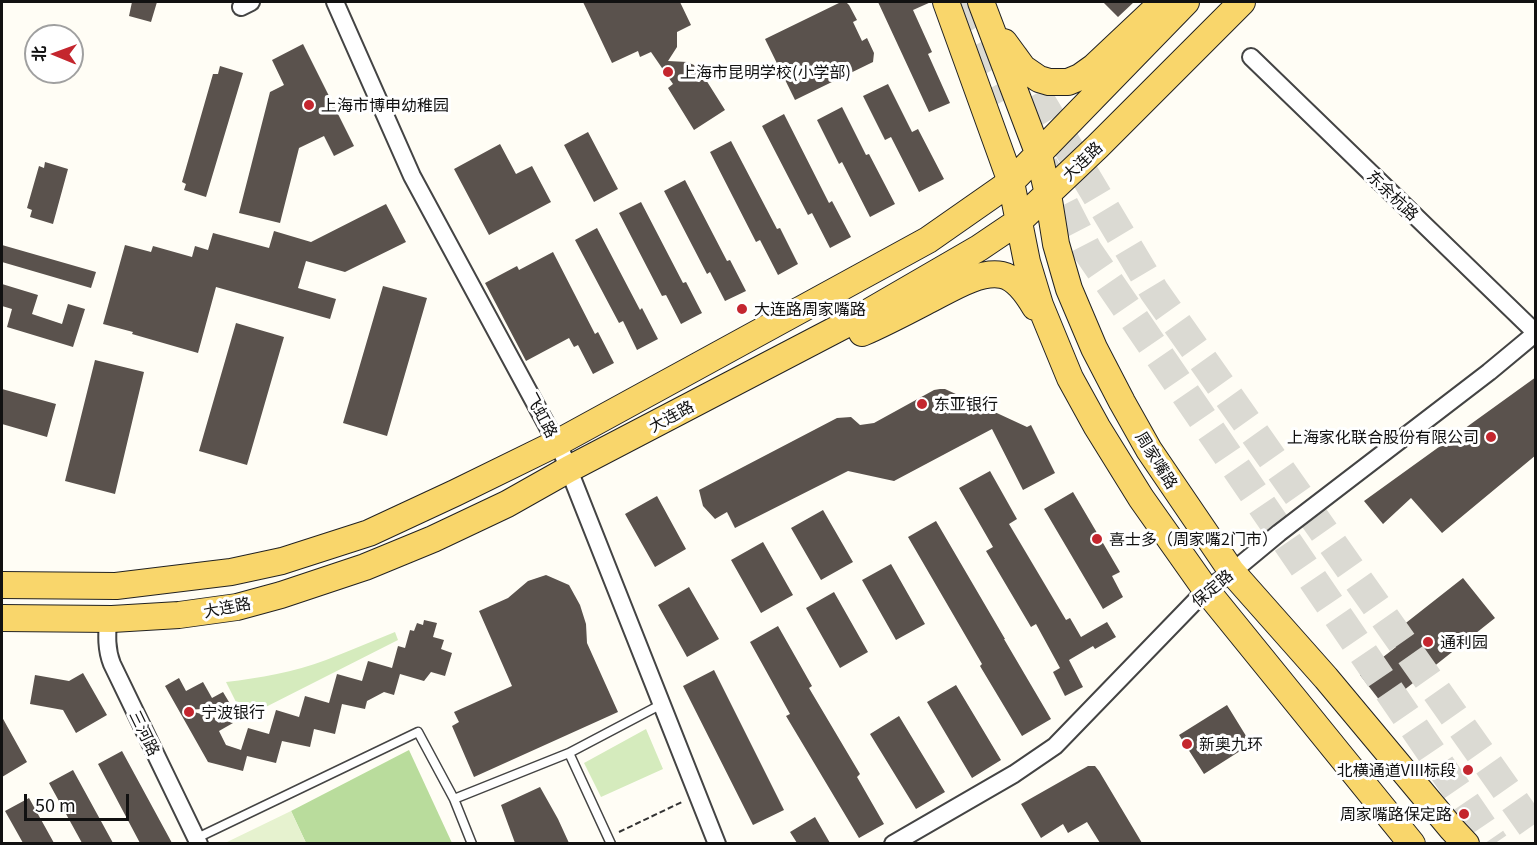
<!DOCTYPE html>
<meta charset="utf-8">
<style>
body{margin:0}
#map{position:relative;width:1537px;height:845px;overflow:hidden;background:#fffdf5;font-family:Georgia,"Noto Sans SC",serif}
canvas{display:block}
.frame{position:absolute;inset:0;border:3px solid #111;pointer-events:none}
.north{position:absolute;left:24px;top:24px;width:60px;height:60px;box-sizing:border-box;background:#fff;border:2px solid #a0a0a0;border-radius:50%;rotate:271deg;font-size:16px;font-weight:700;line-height:24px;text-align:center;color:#111}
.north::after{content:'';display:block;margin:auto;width:21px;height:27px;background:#c4262e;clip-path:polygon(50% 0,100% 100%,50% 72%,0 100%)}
.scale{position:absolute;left:24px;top:794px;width:105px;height:27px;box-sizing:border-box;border:3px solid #111;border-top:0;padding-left:8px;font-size:18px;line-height:21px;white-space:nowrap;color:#111;-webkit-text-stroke:4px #fff;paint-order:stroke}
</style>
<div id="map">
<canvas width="1537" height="845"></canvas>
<div class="frame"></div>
<div class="north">北</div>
<div class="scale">50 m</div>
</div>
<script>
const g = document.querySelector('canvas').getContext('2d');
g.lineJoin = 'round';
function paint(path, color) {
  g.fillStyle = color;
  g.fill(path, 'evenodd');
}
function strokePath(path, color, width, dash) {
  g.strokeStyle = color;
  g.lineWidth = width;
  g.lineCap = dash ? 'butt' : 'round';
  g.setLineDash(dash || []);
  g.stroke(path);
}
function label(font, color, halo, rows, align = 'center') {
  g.font = font + ' Georgia,"Noto Sans SC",serif';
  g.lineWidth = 6;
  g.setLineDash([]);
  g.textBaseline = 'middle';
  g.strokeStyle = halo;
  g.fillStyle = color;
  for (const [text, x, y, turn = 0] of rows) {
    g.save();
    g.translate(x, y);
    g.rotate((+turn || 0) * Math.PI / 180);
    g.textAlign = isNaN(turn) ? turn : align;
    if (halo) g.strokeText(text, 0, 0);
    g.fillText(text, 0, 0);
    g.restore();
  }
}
const green = new Path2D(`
 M395,632L398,640L244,718L226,682C260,678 294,672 326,660C350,651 372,641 395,632Z
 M646,729L663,769L601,797L584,763Z`);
const forest = new Path2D(`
 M409,750L452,843H306L291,811Z`);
const pitch = new Path2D(`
 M291,811L306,843H225Z`);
const building = new Path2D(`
 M132,2H157L151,22L129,16Z
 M583,2H680L691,25L677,32V47L668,61L687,62L694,65L701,72L725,110L694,130L668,88L673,84L651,52L640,57L638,51L612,63Z
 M841,2H846L849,5L857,20L853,22L862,41L867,38L874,53L873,62L795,100L765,39Z
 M878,2H931L913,10L932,52L928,54L950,103L929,112Z
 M1103,2H1134L1118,17Z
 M303,44L354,146L334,156L324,136L299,148L280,223L239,213L270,92L284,85L272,60Z
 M220,66L243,73L206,197L184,190L186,184L182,182L213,74H218Z
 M888,84L912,132L918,129L944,179L919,192L891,137L885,140L863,96Z
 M842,107L866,155L869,154L895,204L870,217L842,162L839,164L817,120Z
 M784,114L829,203L832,201L851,237L830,248L812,213L808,215L762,126Z
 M588,132L618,189L594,202L564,145Z
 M731,141L777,229L780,228L798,264L778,275L760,240L756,242L710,152Z
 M500,144L516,174L532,166L551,202L489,235L454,169Z
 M45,162L68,169L53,224L30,217L32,210L27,208L39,166L44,168Z
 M685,180L727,261L730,260L746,291L725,301L710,272L707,274L664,191Z
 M641,202L683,283L686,282L702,313L681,324L666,295L662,296L619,213Z
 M386,204L406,242L345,272L306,261L298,288L336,299L330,319L216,287L198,353L132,334L133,332L103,324L125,245L151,252L153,246L192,257L195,246L208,250L213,233L269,248L274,231L311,242Z
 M597,228L640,310L642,308L658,339L637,350L623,321L619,323L575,240Z
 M2,245L96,272L91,288L2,262Z
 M553,252L595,334L598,332L614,363L593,374L578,345L574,347L569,338L526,361L485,283L517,266L519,270Z
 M2,284L38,295L32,314L62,324L68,304L85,309L73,347L7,327L12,309L2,306Z
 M383,286L427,298L387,436L343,423Z
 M236,323L284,337L247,465L199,451Z
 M95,360L144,372L115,494L65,481Z
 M1536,377V455L1442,533L1411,498L1383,524L1364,501Z
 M2,389L56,404L47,437L2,424Z
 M940,389H945L1027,427L1031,425L1055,473L1023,490L992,429L894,481L848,471L735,528L727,512L715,519L703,506L699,490L837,418L851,417L860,425L874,423L934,390Z
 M990,471L1017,519L1009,524L1066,620L1070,618L1081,637L1107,622L1116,637L1095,649L1093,646L1069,660L1083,687L1065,696L1053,672L1060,668L1036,624L1031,627L986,551L993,547L959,488Z
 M1073,492L1120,572L1112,576L1123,597L1103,609L1044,509Z
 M657,496L686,549L655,567L625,514Z
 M823,510L853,562L821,580L791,528Z
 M936,521L1005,639H1004L1051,719L1022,736L980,666L982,664L908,537Z
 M763,542L793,595L761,613L731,560Z
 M891,564L925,624L896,640L862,580Z
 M546,575L569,585L580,605L586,624L587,643L618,712L474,777L452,726L459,722L454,712L512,686L479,611L508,598L528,581Z
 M1463,578L1495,618L1384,706L1360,675L1396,647L1388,637Z
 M689,587L719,639L687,657L658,605Z
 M834,592L868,652L840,668L806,608Z
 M424,620L437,623L433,637L444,640L441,649L452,653L445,676L431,672L424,681L400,674L394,695L384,692L367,701L365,709L342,704L335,734L314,729L310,747L282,741L276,763L247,756L243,771L208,762L165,686L179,678L186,691L203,682L212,698L223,692L232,707L187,710L233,723L219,731L226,745L241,750L248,728L269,734L276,710L299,717L305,696L329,703L337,674L362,681L368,661L392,668L398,646L405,648L410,630L414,631L417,623L423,625Z
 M778,626L812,686L809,688L860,774L857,777L884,824L859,838L786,716L790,714L750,642Z
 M714,670L784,810L753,825L683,686Z
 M83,673L107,715L76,733L63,710L30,704L35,675L69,681Z
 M956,685L1001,760L972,778L927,702Z
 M1227,705L1251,744L1204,774L1179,735Z
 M899,716L945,792L916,809L870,734Z
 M2,717L27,762L2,777Z
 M122,751L172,843H140L98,764Z
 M1088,766H1095L1099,771L1142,843H1100L1087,822L1068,833L1063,824L1041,838L1021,804Z
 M73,770L113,843H82L49,783Z
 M540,787L558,819L569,843H515L501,805Z
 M29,798L54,843H23L5,811Z
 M815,817L830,843H797L790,832Z`);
const highwayTunnel = new Path2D(`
 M961,2L965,14L1009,98
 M1013,55L1154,291L1536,832
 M1043,165L1087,250L1494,844`);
const path = new Path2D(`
 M619,832L684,801`);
const lane = new Path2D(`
 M454,799L569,753
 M197,838L418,732L454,799L472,844
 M611,844L569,753L662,704`);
const street = new Path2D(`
 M335,2L412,176L563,455L717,844
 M241,7L251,2
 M1251,57L1536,333
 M108,619C107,635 106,649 112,664L199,844
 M893,844L1014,774L1055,746L1206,590L1232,572L1279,533L1489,372L1536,333`);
const primary = new Path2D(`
 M946,2L1011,182L1027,262L1040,305L1070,378L1097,427L1141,498L1206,590L1412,844
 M981,2L1039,155L1048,194L1056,244L1069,289L1094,348L1122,402L1149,450L1232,572L1326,678L1452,829L1466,844
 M1004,42L1023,68L1039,79L1049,82H1068L1080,77L1094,67L1163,2
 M862,333C883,324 904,313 925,302C946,292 978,270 1002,275C1017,278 1028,295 1035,307
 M2,585L116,586L231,572L282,561L369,533L455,493L557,443L928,240L1011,182L1186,2
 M2,618L112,619L179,615L237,607L281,595L365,567L433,539L507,504L569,469L860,317L979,248L1019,221L1098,146L1242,2`);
const markers = [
 [668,72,6,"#c4262e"],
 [309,105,6,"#c4262e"],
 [742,309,6,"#c4262e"],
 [922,404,6,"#c4262e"],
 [1491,437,6,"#c4262e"],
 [1097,539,6,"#c4262e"],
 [1428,642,6,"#c4262e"],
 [189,712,6,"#c4262e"],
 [1187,744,6,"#c4262e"],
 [1468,770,6,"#c4262e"],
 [1464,814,6,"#c4262e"]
];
const poiNames = [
 ["上海市昆明学校(小学部)",680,72],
 ["上海市博申幼稚园",321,105],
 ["大连路周家嘴路",754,309],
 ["东亚银行",934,404],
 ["上海家化联合股份有限公司",1479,437,"right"],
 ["喜士多（周家嘴2门市）",1109,539],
 ["通利园",1440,642],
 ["宁波银行",201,712],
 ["新奥九环",1199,744],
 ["北横通道VIII标段",1456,770,"right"],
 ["周家嘴路保定路",1452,814,"right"]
];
const streetNames = [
 ["大连路",1082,161,-44],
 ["东余杭路",1393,195,44],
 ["飞虹路",542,415,62],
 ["大连路",671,416,-28],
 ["周家嘴路",1157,460,58],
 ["保定路",1212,588,-40],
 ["大连路",227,607,-11],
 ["三河路",145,733,64]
];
paint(green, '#d5ebbd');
paint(forest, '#b9dc9c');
paint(pitch, '#e6f2cf');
paint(building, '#5a524d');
strokePath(highwayTunnel, '#dbdad3', 30, [30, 15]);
strokePath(lane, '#444', 11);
strokePath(street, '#444', 20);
strokePath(primary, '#222', 28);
strokePath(path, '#333', 2, [6, 3]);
strokePath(lane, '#fff', 8);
strokePath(street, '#fff', 16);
strokePath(primary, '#f9d66b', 26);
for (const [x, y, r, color] of markers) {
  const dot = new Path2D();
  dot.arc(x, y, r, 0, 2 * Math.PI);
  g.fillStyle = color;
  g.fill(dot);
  strokePath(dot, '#fff', 2);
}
label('16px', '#111', '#fff', poiNames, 'left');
label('16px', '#111', '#fff', streetNames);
</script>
